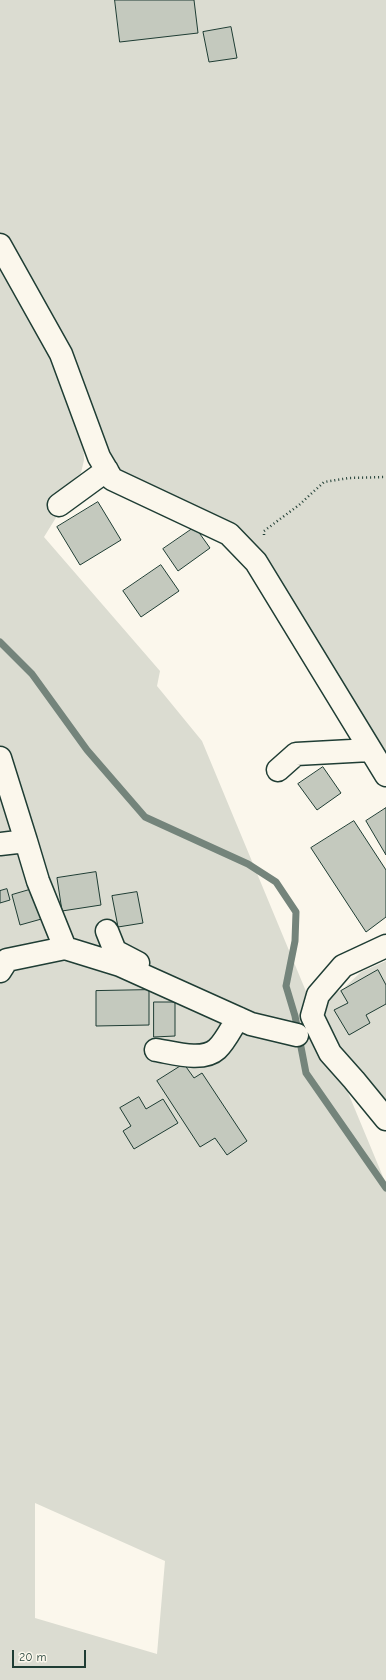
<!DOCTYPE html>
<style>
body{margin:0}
#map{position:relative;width:386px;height:1680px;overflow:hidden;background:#fbf7ec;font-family:"Comic Neue",sans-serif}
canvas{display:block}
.scale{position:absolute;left:12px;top:1650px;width:74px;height:18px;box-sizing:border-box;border:2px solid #1f3d34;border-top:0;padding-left:5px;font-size:12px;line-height:14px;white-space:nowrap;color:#1f3d34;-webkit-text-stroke:3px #fbf7ec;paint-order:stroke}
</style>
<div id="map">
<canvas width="386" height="1680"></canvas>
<div class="scale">20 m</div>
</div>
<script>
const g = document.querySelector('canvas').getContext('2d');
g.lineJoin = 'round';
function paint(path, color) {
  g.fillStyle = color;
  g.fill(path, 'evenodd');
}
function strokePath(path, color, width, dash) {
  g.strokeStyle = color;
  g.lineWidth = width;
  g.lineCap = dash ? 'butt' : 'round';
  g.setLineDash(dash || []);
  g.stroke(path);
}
const green = new Path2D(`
 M0,0H386V775L229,534L206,523L102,460L45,343L83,432L84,460L81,473L49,501L57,516L44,537L160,671L157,686L202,741L386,1184V1680H0ZM35,1503L165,1561L157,1654L35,1618Z
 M386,961V1119L322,1020L321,1002L344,988L361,972Z`);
const stream = new Path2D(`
 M0,642L32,674L87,750L145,817L248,864L276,882L296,912L295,941L286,986L295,1016L306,1073L386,1188`);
const building = new Path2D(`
 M115,0H194L198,33L120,42Z
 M231,27L237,58L209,62L203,32Z
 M98,502L121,540L80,565L57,527Z
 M195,527L210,548L178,571L163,549Z
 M161,565L179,591L141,617L123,591Z
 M323,767L341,793L317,810L298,784Z
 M386,808V855L366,821Z
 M354,821L386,870V917L366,932L311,848Z
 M96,872L101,905L62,911L57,878Z
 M36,888L45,918L20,925L12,895Z
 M7,889L10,900L0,903V891Z
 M137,892L143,923L118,927L112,896Z
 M378,970L386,985V1004L366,1015L370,1023L349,1035L334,1010L348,1003L341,991Z
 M149,990V1025L96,1026V991Z
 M154,1002H175V1036L154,1037Z
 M184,1064L194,1078L202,1073L247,1141L227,1155L215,1138L200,1147L157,1081Z
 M139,1097L146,1109L163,1099L178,1123L134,1149L123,1131L131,1126L120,1108Z`);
const path = new Path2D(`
 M264,535V531L299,505L324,482L349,478L386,477`);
const street = new Path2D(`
 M0,245L61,354L99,457L112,479L229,534L256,562L386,775
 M59,505L107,470
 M0,758L26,841
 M278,770L296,754L370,750
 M0,844L26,841L38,881L65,948L120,965L251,1024L297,1035
 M107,931L115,951L138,963
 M386,946L343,966L318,995L312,1016L330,1053L354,1080L386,1119
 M0,971L7,960L65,948
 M156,1050C174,1053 203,1062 217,1049C225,1042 232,1027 238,1018`);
paint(green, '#dbdcd1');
strokePath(stream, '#74847b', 7);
paint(building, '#c4c9be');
strokePath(building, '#1f3d34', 1);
strokePath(street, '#1f3d34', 25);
strokePath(path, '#1f3d34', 2.5, [1, 3]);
strokePath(street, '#fbf7ec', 22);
</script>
